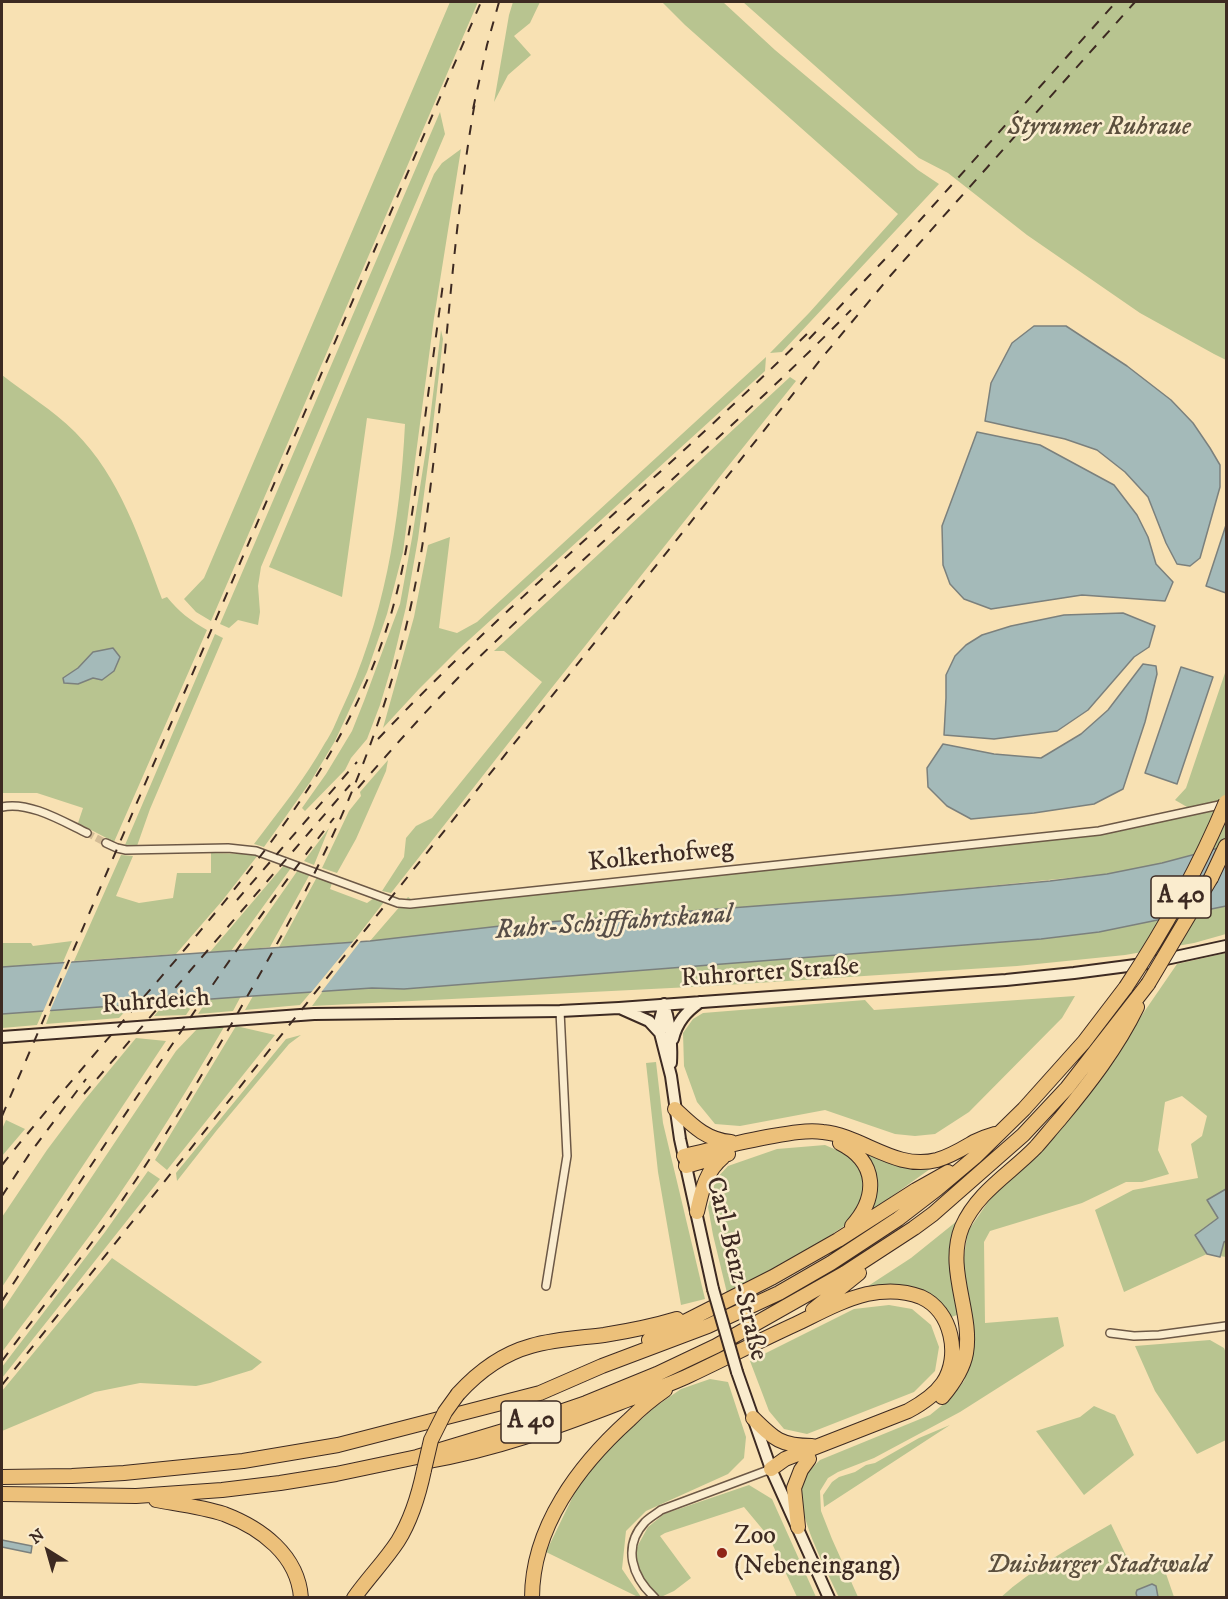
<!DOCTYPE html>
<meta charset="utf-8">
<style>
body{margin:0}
#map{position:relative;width:1228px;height:1599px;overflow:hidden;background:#f8e1b3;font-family:"IM FELL DW Pica",serif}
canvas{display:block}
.frame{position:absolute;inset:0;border:3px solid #3d2a22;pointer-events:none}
.north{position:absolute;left:18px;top:1521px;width:60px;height:60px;-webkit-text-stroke:4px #faecce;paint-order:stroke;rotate:323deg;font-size:16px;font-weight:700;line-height:24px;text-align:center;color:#3d2a22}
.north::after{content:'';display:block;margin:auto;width:21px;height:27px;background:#3d2a22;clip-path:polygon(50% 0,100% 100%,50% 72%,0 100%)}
</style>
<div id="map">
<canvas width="1228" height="1599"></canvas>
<div class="frame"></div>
<div class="north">N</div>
</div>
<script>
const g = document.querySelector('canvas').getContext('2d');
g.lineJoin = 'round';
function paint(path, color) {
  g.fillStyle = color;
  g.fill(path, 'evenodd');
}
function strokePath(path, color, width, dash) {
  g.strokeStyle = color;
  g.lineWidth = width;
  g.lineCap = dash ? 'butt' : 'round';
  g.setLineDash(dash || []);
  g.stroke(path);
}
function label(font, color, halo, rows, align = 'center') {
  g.font = font + ' "IM FELL DW Pica",serif';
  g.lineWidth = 5;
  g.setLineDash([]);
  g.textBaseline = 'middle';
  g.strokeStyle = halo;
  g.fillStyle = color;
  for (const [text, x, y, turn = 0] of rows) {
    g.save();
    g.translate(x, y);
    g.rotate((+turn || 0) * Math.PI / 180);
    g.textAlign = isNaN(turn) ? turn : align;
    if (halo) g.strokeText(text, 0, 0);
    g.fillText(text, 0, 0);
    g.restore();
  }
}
const green = new Path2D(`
 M450,2H478L211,621L196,612L184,599L204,578Z
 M513,2H540L530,23L514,36L531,55L508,75L494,102L509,15Z
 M662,2H723L775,50L918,170L939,184L782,352L770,353L809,313L898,214L685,25Z
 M743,2H1226V360L1214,354L1140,313L1027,235L948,173L919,158Z
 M440,112L445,134L261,567L258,586L260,612L258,625L238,620L229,628L220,624Z
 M461,149L434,318L403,552L387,614L367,672L335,741L311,781L264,847L254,844C279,811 305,779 325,743C332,733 336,722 341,711C384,621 400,523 405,424L367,418L342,597L269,567L434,174L442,163Z
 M441,330L443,339L431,442L418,539L406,607L392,665L380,705L367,739L351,758L345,770L305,811L302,808L326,774L352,731L364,701L400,604L412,538L427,443Z
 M766,357L765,371L459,649L419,689L383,728L414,617L428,545L450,537L439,628L457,633L477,622Z
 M2,375C26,394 53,410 75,432C120,477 140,540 162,599L167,597C178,611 191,621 207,630L114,842L78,823L83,808L37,793H2Z
 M790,377L796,381L550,690L391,893L382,891L404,857L406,838L416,826L432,818L542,682L504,651H494Z
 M215,634L223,638L150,809L137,846L125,845Z
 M1226,670V846L1162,863L1107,874L900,895L509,925L370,941L408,897L414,901L1100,828L1187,807L1175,800L1186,788Z
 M388,760L386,771L356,839L337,873L322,868L349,811L361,796L360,792Z
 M329,828L314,865L304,861Z
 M211,853L250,854L258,855L222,901L176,954L74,961L121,855L133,856L116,896L139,903L173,898L177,873H211Z
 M284,865L291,868L231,951L210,952Z
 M298,870L310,874L270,947L242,950Z
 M317,877L332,883L330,889L367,903L374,898L384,902L353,942L279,947Z
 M1226,906V934L1194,943L1125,955L1017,966L711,986L312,1006L323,991L372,988L404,989L1041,939L1099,932Z
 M72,941L63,962L2,967V943H31L33,946Z
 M1226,953V1257L1207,1254L1124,1292L1095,1210L1133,1190L1198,1178L1191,1144L1202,1136L1207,1116L1182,1096L1165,1102L1158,1150L1169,1174L1142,1182H1126L1082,1203L990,1231L984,1242L985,1323L1058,1317L1064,1346L960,1412L874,1458L838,1472L828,1478L820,1491L821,1511L832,1539L858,1597H839C828,1573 792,1507 803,1482C806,1473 813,1467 820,1460L930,1415L951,1398L964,1381L974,1352L972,1319L963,1262L968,1231L990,1199L1083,1101L1177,964Z
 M311,992L300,1005L245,1010L253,996Z
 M241,996L233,1011L198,1014L208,999Z
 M1075,996L1062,1018L969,1112L935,1134L915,1136L895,1134L825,1110L740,1126L715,1124L697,1102L684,1066L683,1033L693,1019L703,1013L865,1000L874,1010Z
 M196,1000L186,1015L154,1016L166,1002Z
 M131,1005L119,1018L46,1024L51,1010Z
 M43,1011L37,1025L2,1028V1014Z
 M236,1026L275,1035L167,1170L155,1160Z
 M224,1027C179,1105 131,1182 76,1254C52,1287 26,1319 2,1352V1311L176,1051L198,1028Z
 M301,1035L289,1044L217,1130L177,1181L176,1173L286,1039Z
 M136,1038L166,1041L2,1287V1217L47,1150L83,1102Z
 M656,1062L663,1123L705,1299L681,1305L658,1172L646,1063Z
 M6,1120L25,1129L2,1156V1129Z
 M852,1144L913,1167L930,1169L867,1214L875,1195Z
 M825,1145L848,1155L862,1173L863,1196L847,1224L806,1252L727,1293L713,1235L708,1207L716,1179L728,1166L777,1149Z
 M148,1171L160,1179L2,1378V1367L105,1232Z
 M962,1217L952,1277L957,1315L949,1318L919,1290L894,1284L862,1290L911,1258Z
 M112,1258L262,1362L252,1370L210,1383L196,1386L140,1383L95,1392L2,1431V1391Z
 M889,1305L912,1309L931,1325L939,1347L935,1371L914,1392L807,1434L784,1429L769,1411L750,1361L854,1309Z
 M1210,1340L1224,1348L1226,1353V1440L1197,1454L1155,1391L1135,1346Z
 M710,1379L728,1382L746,1437L744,1458L728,1474L646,1511L626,1531L622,1569L641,1597H638L546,1552L578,1486L608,1449L655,1407L681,1389Z
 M1094,1406L1115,1415L1134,1455L1084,1495L1036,1431L1080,1417Z
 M950,1425L824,1507L823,1495L832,1482L839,1477L855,1472L866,1465L875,1463L919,1438Z
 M749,1485L772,1499L816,1597H797L769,1537L744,1507L665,1533L660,1536L691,1578L674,1591L661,1597L645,1582L637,1564V1547L648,1527L664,1514Z
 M1111,1524L1133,1570L1163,1565L1174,1597L1000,1598C1033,1568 1073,1546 1111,1524Z`);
const water = new Path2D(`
 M1034,326H1066L1127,366L1171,400L1193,423L1210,448L1220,465V487L1200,558L1190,566L1177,564L1166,543L1148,497L1125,472L1097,450L1065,439L985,421L991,383L1012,343Z
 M977,432L1040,445L1114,485L1137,515L1148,537L1156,564L1173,582L1165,601L1082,595L991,609L964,599L950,584L943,565L942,526Z
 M1226,525V593L1206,586Z
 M1123,613L1155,626L1149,647L1134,657L1088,710L1057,731L994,739L944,735L946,698V675L955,656L966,645L982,635L1011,626L1064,615Z
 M113,648L120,657L114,671L102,680L93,678L78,684L64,683L63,678L78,668L93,652Z
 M1143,664L1156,666L1157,674L1145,722L1123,789L1094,804L1034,813L971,819L947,806L928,787L927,768L943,744L994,754L1041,758L1081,734L1108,710Z
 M1181,667L1213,677L1177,784L1145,773Z
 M1226,846V906L1099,932L1041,939L404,989L372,988L253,996L2,1014V967L370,941L509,925L900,895L1050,881L1107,874L1162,863Z
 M1226,1189V1241L1224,1242L1220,1257L1207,1254L1195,1235L1218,1218L1207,1200Z
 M2,1540L32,1546L31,1553L2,1547Z
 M1152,1584L1156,1586L1158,1597H1137L1136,1593L1137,1590Z`);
const pier = new Path2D(`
 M363,938L319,995H309L355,939Z
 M73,958L49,1013L42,1014L66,959Z`);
const minorTunnel = new Path2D(`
 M87,833L106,843`);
const minor = new Path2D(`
 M2,807C29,801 62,821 87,833
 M106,843L117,848L126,850L228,848L256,851L398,903L410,904L1099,831L1224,804
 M546,1286L567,1156L560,1011
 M1110,1333L1134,1336L1159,1335L1226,1326
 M655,1598C632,1577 622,1547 645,1522C650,1517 656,1514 661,1510L771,1469`);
const secondary = new Path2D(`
 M664,1004L660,1019V1033L671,1076L680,1139L713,1289
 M664,1005C671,1024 672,1043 671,1063
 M622,1009L649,1021L660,1033
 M2,1037L314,1014L560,1011L619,1008L1006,980L1074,973L1143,964L1226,946
 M673,1039C677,1022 686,1012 700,1002
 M737,1372L771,1469L829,1598`);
const motorway = new Path2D(`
 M1211,878L1226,846
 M675,1109C692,1125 706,1140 731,1142
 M840,1143C878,1162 878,1197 852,1226
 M684,1156C714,1149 743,1141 773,1136C790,1133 807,1130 823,1132C863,1136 895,1171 937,1160C951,1156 962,1149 974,1142C980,1139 988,1136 995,1134
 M686,1166L728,1154
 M697,1212C702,1191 705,1172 723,1157
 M813,1310L859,1273
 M649,1340L773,1277L838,1240L916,1190L948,1172
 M458,1394C478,1372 502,1354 531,1346C555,1339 580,1338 604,1335C629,1331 654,1326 677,1319
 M942,1397C953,1384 963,1370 966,1353C973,1313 945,1269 962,1227C977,1192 1011,1173 1036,1147C1044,1138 1052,1128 1060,1119C1089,1084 1117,1048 1137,1007
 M753,1418C774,1439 781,1446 812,1446
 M428,1461C494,1450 557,1427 619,1403C642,1394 667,1386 690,1375C726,1358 761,1340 796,1324C819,1313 842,1300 867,1294C886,1290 903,1290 921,1297C952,1311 961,1356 943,1383C934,1396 921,1404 908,1411L785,1459L771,1469
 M2,1477L72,1476L124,1473L243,1461L338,1445L540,1393L602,1366L708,1326L779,1293L831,1263L898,1219L937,1189L975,1157L1024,1109L1084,1042L1126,987
 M2,1494L136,1496L222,1490L280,1483L336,1474L417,1457L510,1429L586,1403L657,1374L716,1346L845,1273L914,1228L933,1214L1023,1135L1067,1088L1148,984
 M156,1500C178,1504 203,1507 224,1514C261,1528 298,1555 301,1598
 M798,1527L794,1488L801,1470L809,1459
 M354,1598C368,1578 385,1561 398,1541C411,1520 419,1494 424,1470
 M532,1598C532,1527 579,1465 629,1420C640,1409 652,1399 665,1390`);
const rail = new Path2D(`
 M473,109L487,45L499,2
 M809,339L887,257L1116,2
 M378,739C515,594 671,469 812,329
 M358,788C391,750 424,713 459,677C586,551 726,438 851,310
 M237,900L357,762
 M84,1094L350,785
 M2,1116L210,633L481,2
 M2,1165C59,1094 120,1025 180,955C266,853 349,751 389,621C407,562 414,501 422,440C429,388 436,336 443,284
 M2,1196L30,1153L86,1079
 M2,1301C63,1207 125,1114 188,1021C235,952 282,884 334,818
 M2,1361C39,1311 78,1263 114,1212C163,1142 206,1069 248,995C272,953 296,911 317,868C362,778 397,680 416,581C424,541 429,499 434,458C448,340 454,220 475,102
 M2,1385L821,359L891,275L1135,2`);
const secondaryBridge = new Path2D(`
 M713,1289L737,1372`);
const motorwayBridge = new Path2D(`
 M1148,984L1211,878
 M1126,987C1165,928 1199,867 1226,802
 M424,1470L431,1440L445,1412L458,1394`);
const markers = [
 [722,1553,6,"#8f2418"]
];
const shields = [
 [1181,897,60],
 [531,1422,60]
];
const shieldNames = [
 ["A 40",1181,897],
 ["A 40",531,1422]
];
const parkNames = [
 ["Styrumer Ruhraue",1099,129],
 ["Duisburger Stadtwald",1098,1567]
];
const streetNames = [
 ["Kolkerhofweg",661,857,-6],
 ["Ruhrorter Straße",770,974,-4],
 ["Ruhrdeich",156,1003,-4],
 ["Carl-Benz-Straße",735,1269,76]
];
const poiNames = [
 ["Zoo",734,1538],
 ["(Nebeneingang)",734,1568]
];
const waterNames = [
 ["Ruhr-Schifffahrtskanal",614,924,-4]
];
paint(green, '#b8c490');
paint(water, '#a4bab9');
strokePath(water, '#7b807d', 1.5);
paint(pier, '#f8e1b3');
strokePath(minorTunnel, '#d3bc96', 7, [7, 3.5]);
strokePath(minor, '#6c5846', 10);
strokePath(secondary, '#3d2a22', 14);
strokePath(motorway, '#3d2a22', 16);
strokePath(minor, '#faecce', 7);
strokePath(secondary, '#faecce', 10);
strokePath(motorway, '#ecc07a', 14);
strokePath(rail, '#3d2a22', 2, [10, 10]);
strokePath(secondaryBridge, '#3d2a22', 14, []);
strokePath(motorwayBridge, '#3d2a22', 16, []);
strokePath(secondaryBridge, '#faecce', 10);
strokePath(motorwayBridge, '#ecc07a', 14);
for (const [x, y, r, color] of markers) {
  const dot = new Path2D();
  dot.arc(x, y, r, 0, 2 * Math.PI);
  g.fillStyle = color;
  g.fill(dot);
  strokePath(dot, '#faecce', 2);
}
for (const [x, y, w] of shields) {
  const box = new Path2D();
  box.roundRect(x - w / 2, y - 21, w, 42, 4.5);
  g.fillStyle = '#faecce';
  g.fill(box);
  strokePath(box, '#3d2a22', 1.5);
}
label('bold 24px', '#3d2a22', null, shieldNames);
label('italic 26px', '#5c503e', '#faecce', parkNames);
label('26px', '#3d2a22', '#faecce', streetNames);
label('26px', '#3d2a22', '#faecce', poiNames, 'left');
label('italic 27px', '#574e48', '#faecce', waterNames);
</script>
